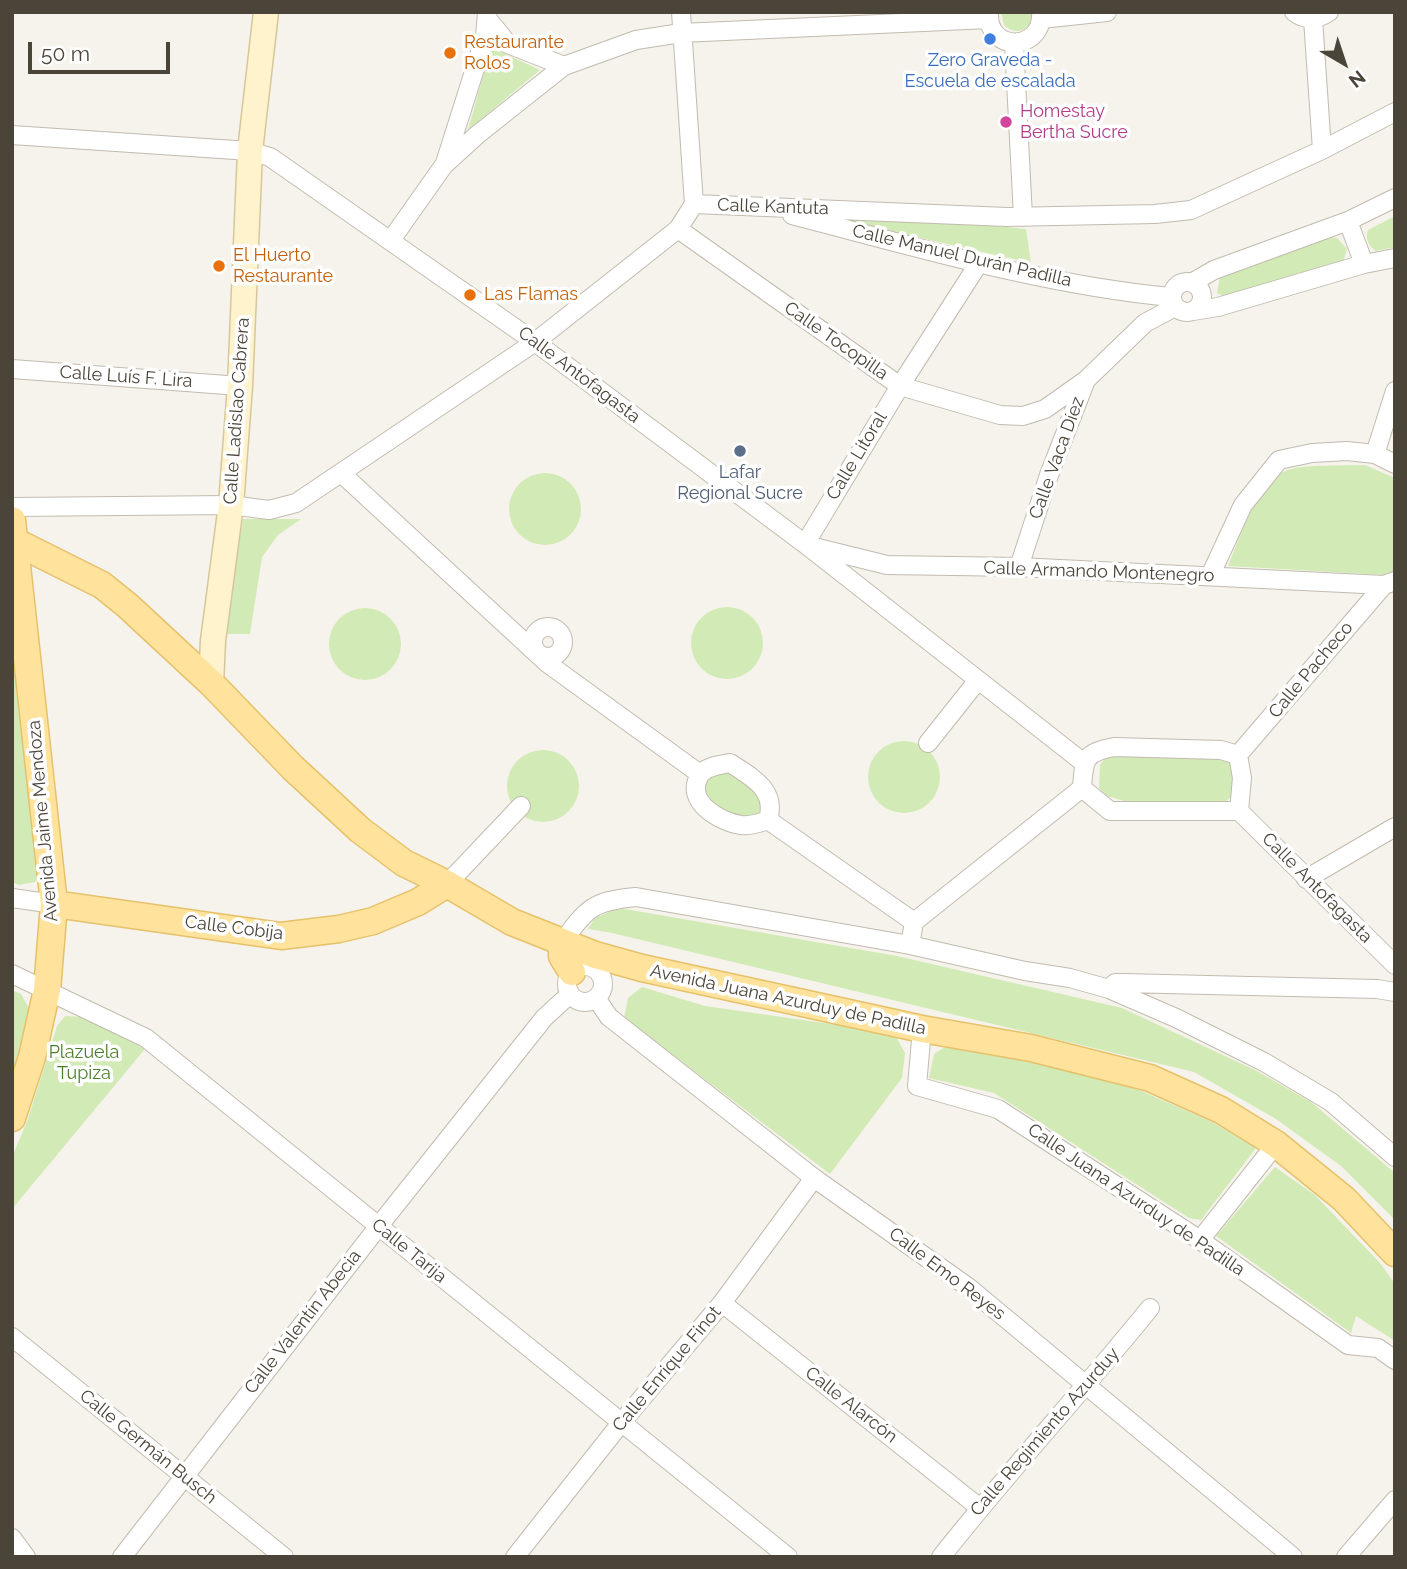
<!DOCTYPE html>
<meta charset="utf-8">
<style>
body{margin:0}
#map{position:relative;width:1407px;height:1569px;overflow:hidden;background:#f6f3ec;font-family:Raleway,sans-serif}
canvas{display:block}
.frame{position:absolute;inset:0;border:14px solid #4b4439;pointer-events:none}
.north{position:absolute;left:1309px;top:28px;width:70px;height:70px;-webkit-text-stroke:5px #fff;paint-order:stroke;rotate:141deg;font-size:19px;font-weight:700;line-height:28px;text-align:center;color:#4b4439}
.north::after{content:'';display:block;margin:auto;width:24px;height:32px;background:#4b4439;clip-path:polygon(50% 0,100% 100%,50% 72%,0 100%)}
.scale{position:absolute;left:28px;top:42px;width:142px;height:32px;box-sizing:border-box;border:4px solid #4b4439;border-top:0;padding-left:9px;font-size:21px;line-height:24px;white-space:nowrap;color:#4b4439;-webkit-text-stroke:5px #fff;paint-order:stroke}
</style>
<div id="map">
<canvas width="1407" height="1569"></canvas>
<div class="frame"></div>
<div class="north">N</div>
<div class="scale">50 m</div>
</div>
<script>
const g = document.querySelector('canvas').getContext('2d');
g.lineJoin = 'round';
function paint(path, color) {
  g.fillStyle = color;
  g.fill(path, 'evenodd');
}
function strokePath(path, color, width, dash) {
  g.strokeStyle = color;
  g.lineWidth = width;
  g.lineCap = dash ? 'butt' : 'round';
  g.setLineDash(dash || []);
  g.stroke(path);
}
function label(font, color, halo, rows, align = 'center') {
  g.font = font + ' Raleway,sans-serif';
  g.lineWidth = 7;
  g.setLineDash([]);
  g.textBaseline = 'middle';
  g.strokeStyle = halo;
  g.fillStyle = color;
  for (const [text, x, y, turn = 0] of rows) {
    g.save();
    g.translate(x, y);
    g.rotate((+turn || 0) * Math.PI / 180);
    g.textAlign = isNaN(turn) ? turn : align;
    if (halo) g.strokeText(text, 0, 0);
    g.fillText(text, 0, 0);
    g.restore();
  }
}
const green = new Path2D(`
 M1001,12H1032C1033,30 1017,37 1004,25Z
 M491,47L540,70L468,130Z
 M840,211L1026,229L1031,263L833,218Z
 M1395,216V247L1376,251C1368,245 1365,240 1368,230Z
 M1329,237L1337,238L1347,249L1343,262L1225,297L1217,293L1220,277Z
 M1365,465L1395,478V571L1386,575L1228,566C1240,538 1257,481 1288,470C1305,464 1345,466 1365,465Z
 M509 509a36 36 0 1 1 72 0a36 36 0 1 1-72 0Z
 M243,519H301L278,535L262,557L250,634H228L224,628Z
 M691 643a36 36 0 1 1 72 0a36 36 0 1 1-72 0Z
 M329 644a36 36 0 1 1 72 0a36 36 0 1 1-72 0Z
 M12,630L41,874L35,882L19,885L12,882Z
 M868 777a36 36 0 1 1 72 0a36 36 0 1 1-72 0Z
 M507 786a36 36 0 1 1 72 0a36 36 0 1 1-72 0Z
 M1108,754L1223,757L1232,765V796L1224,803L1124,801L1107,796L1099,788L1100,765Z
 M726,771L741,776L760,791L762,809L757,817C733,821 710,809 703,786L711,774Z
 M619,908L897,956L1122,1008L1255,1070L1311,1102L1395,1173V1220L1341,1166L1276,1119L1194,1072L612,933L588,929L595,918Z
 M642,987L705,1006L894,1033L905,1053L902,1078L830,1174L624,1018L628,998Z
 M12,990L21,994L30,1010L12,1076Z
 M65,1016L82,1017L145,1049L12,1209V1157L28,1119L57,1026Z
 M953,1042L1065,1067L1139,1090L1212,1122L1256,1148L1201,1220L1189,1218L994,1093L929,1078L934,1054Z
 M1275,1167L1315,1195L1380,1263L1395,1284V1341L1356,1316L1351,1333L1216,1236Z`);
const minor = new Path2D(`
 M681,12L694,204
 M989,12C986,53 1044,52 1041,12
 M1294,12C1306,21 1317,20 1329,12
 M487,18L508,44L564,66
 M1041,19L1107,12
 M1313,19L1322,150
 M1014,43L1023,217
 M12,135L250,151L270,157L535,342L805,544L1084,763
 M445,163L485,37L487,12
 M694,204L1007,217L1155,214L1191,210L1322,150L1395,112
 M792,215C916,247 1043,285 1171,297
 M1348,221L1364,264
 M678,229L900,386L1000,415L1023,416L1045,409L1086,380
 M391,240L444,165L477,135L564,66L636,40L681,33L989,19
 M1172 297a15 15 0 1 1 30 0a15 15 0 1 1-30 0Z
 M1193,282L1214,270L1348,221L1395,198
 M1193,311L1218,307L1364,264L1395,258
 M12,369L240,386
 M1375,454L1395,391
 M341,473L547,663L700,774
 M12,507L231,505L269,510L296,503L535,342L678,229L694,204
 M805,544L900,386L979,263
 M814,547L887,565L1019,567L1384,585L1395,581
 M1019,567L1049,475L1086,380L1145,323L1175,307
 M1210,576L1243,505L1279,460L1312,453L1347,451L1375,454L1395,464
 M533 642a15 15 0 1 1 30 0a15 15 0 1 1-30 0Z
 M928,743L978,680
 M1114,747L1221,750L1238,755L1242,778L1239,811H1110L1082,788C1084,759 1084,753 1114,747Z
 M1238,755L1384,585
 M730,763C753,778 777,790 768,820C760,823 750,826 741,825C720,822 683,801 700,775C706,766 720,765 730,763Z
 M1239,811L1395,965
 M768,820L914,922
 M1306,879L1395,827
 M447,884L521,806
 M12,898L54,904
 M562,943C587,907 594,901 636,897L910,945L1025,971L1070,978L1109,989L1176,1018L1264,1062L1331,1102L1395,1157
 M910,945L914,922L1082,788
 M567 984a18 18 0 1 1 36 0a18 18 0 1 1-36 0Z
 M12,974L146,1038L788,1557
 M1109,989L1115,983H1123L1377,989L1395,992
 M596,998L609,1017L814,1178L968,1287L1293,1557
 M922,1029L917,1086L998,1109L1200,1240L1348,1345L1378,1348L1395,1360
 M1200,1240L1276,1144
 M722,1303L980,1508
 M12,1337L284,1557
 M12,1538L26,1557
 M122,1557L378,1227L544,1018L570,994
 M515,1557L621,1423L722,1303L814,1178
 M941,1557C1008,1472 1082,1392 1150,1308
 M1346,1557L1395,1500`);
const secondary = new Path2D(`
 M211,683L213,641L231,505L240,386L250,151L266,12`);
const primary = new Path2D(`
 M12,520L54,904L47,990L32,1057L12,1118
 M14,541L102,585L128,606L211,683L293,768L360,830L404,863L447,884L512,922L595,955L642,968L922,1029L1031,1048L1150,1078L1221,1110L1276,1144L1344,1199L1395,1253
 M54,904L281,936L339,929L373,921L418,902L447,884
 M562,943V956L572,972`);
const markers = [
 [990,39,7,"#3f7fe0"],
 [450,53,7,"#e8710a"],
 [1006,122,7,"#d1479c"],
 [219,266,7,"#e8710a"],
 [470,295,7,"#e8710a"],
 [740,451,7,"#5c6f8a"]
];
const foodNames = [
 ["Restaurante",464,43],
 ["Rolos",464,64],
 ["El Huerto",233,256],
 ["Restaurante",233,277],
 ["Las Flamas",484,295]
];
const shopNames = [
 ["Zero Graveda -",990,61],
 ["Escuela de escalada",990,82]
];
const hotelNames = [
 ["Homestay",1020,112],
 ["Bertha Sucre",1020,133]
];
const streetNames = [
 ["Calle Kantuta",773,207,2],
 ["Calle Manuel Durán Padilla",962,256,13],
 ["Calle Tocopilla",836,341,35],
 ["Calle Antofagasta",579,375,37],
 ["Calle Luís F. Lira",126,377,4],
 ["Calle Ladislao Cabrera",237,411,-86],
 ["Calle Litoral",857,456,-59],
 ["Calle Vaca Díez",1057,458,-70],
 ["Calle Armando Montenegro",1099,572,2],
 ["Calle Pacheco",1311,670,-50],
 ["Avenida Jaime Mendoza",43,821,-95],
 ["Calle Antofagasta",1317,888,45],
 ["Calle Cobija",234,928,7],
 ["Avenida Juana Azurduy de Padilla",788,1000,12],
 ["Calle Juana Azurduy de Padilla",1136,1200,34],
 ["Calle Tarija",409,1251,39],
 ["Calle Emo Reyes",947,1274,37],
 ["Calle Valentín Abecia",303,1322,-52],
 ["Calle Enrique Finot",667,1369,-50],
 ["Calle Alarcón",851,1405,38],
 ["Calle Regimiento Azurduy",1045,1432,-49],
 ["Calle Germán Busch",148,1447,39]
];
const serviceNames = [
 ["Lafar",740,473],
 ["Regional Sucre",740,494]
];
const parkNames = [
 ["Plazuela",84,1053],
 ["Tupiza",84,1074]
];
paint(green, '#d2eab5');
strokePath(minor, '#c2bbae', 20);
strokePath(secondary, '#d6c79b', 27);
strokePath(primary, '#e6c16a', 29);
strokePath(minor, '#fff', 18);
strokePath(secondary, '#fff3cd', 24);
strokePath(primary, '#ffe39c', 26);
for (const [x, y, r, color] of markers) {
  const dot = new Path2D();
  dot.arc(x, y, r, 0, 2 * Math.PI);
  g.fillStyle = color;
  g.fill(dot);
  strokePath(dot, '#fff', 2.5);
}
label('18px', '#c56008', '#fff', foodNames, 'left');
label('18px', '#366cbe', '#fff', shopNames);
label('18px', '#b23c85', '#fff', hotelNames, 'left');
label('18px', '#4b4439', '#fff', streetNames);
label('18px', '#4e5e75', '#fff', serviceNames);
label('18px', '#4a7f2a', '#fff', parkNames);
</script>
